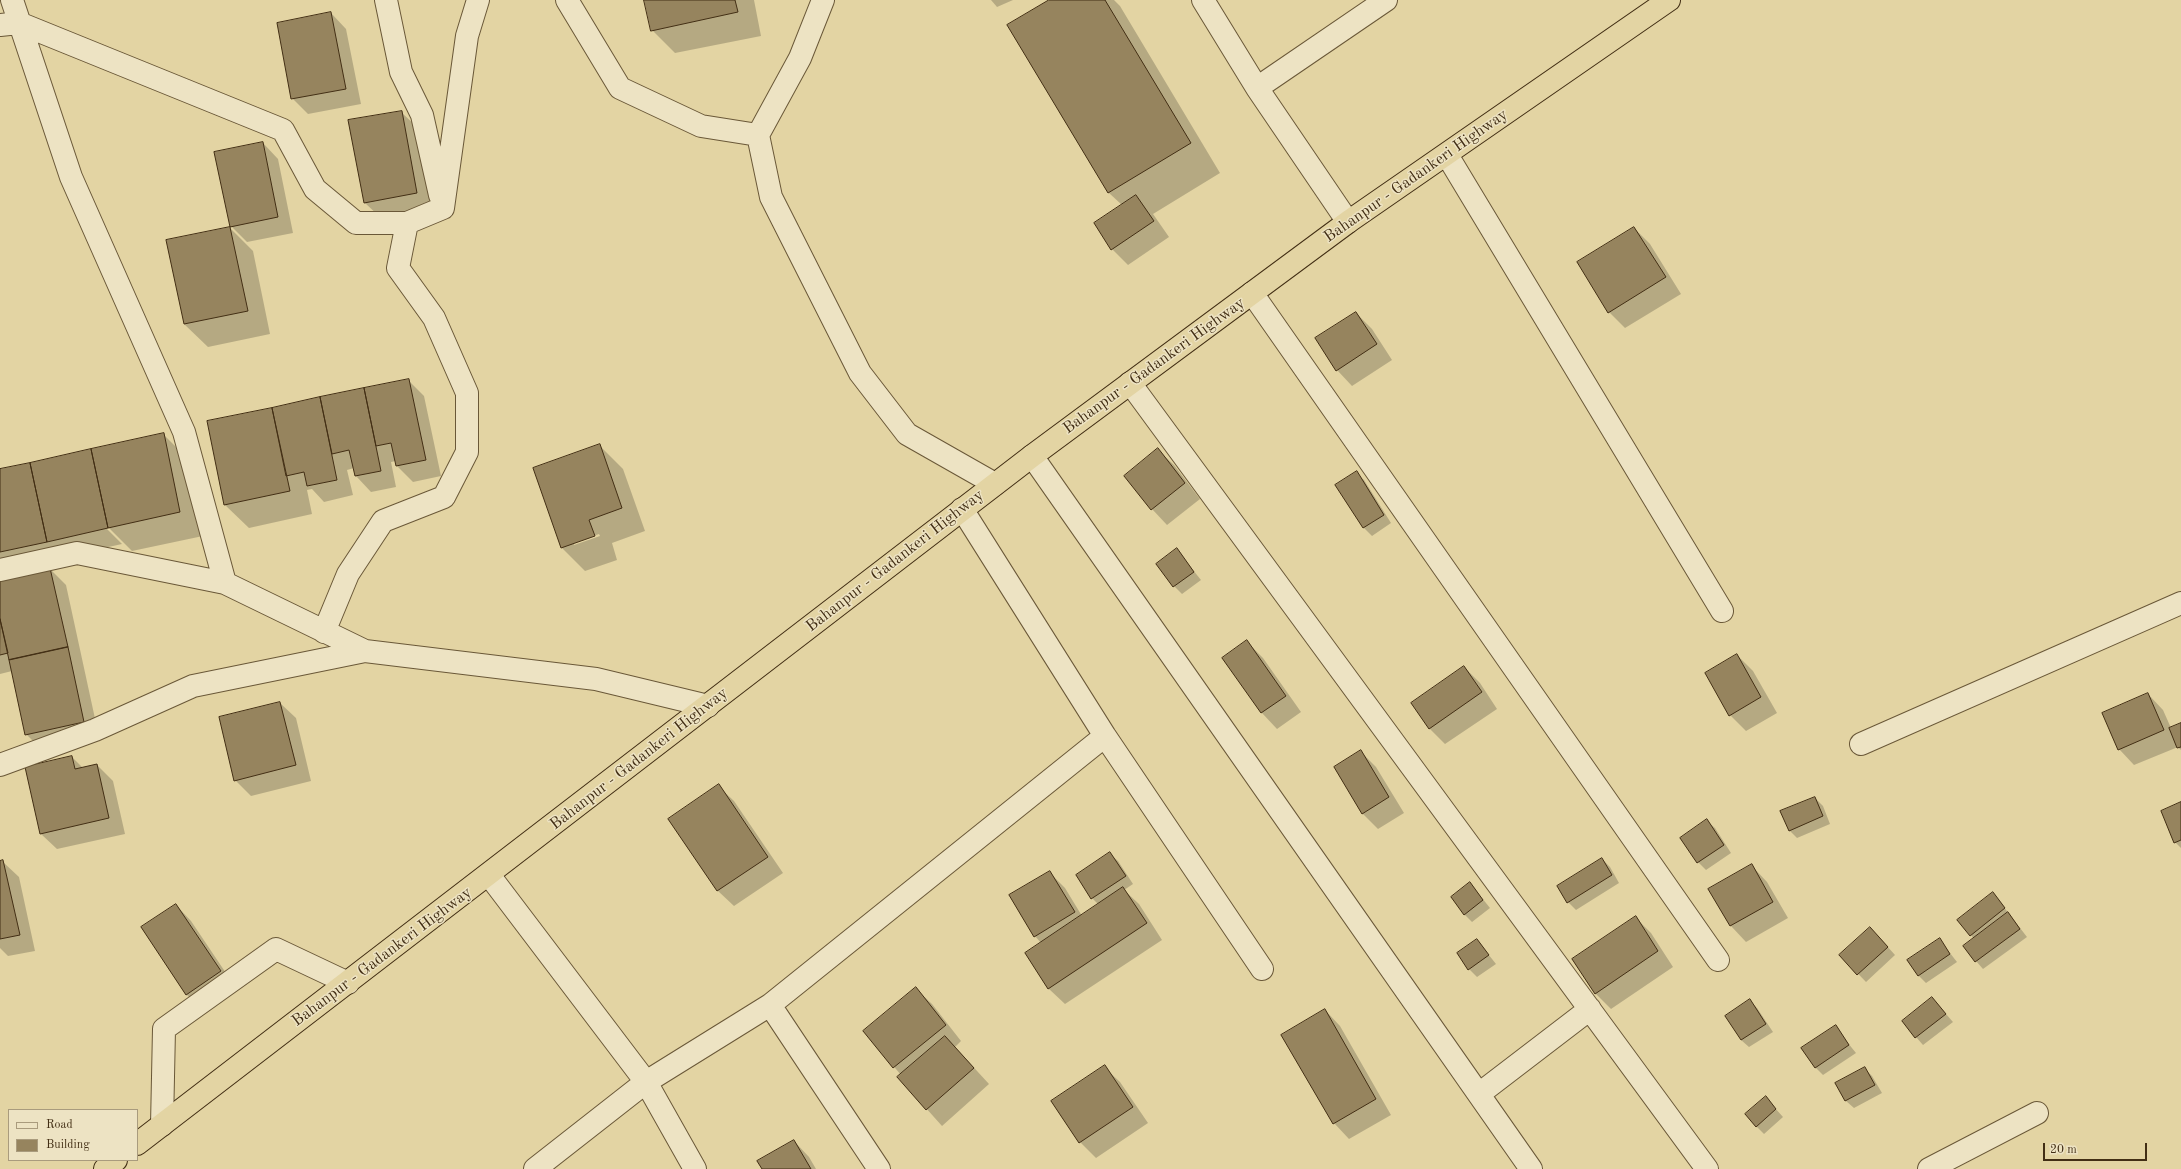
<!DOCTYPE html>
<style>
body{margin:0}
#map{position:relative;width:2181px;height:1169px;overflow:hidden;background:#e3d4a3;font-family:"Old Standard TT",serif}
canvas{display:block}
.legend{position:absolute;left:8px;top:1109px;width:130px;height:52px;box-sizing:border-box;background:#ede3c3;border:1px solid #a99b7d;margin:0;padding:5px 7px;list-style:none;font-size:12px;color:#422e14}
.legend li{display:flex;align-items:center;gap:8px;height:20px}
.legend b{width:20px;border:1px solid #a99b7d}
.scale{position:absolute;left:2043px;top:1143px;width:104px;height:18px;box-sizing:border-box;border:2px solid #422e14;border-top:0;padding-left:5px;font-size:12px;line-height:14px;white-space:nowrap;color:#422e14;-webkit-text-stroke:3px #ede3c3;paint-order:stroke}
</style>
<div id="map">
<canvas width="2181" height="1169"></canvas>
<ul class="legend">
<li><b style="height:5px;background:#ede3c3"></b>Road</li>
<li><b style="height:11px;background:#96845e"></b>Building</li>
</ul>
<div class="scale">20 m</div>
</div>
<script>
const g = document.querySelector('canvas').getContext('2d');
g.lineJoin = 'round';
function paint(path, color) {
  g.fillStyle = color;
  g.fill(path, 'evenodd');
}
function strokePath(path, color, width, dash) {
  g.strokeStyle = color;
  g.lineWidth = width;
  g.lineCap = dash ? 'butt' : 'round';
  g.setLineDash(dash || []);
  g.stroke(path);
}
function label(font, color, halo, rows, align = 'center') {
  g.font = font + ' "Old Standard TT",serif';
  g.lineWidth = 3;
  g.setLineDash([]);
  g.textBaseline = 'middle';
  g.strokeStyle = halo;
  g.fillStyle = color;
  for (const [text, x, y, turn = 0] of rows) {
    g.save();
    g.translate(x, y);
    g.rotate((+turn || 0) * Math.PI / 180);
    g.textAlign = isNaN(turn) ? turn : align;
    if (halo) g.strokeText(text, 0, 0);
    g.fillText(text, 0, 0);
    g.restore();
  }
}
const shadow = new Path2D(`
 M645,0H754L761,36L675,53L652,30Z
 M991,0H1013L997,7Z
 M1051,0H1114L1120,6L1220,173L1153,214L1169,237L1128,265L1112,249L1095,223L1122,205L1109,193L1009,26Z
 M331,13L346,29L361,104L308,114L292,98Z
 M401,112L417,127L432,209L381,218L365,203Z
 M263,143L278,159L293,233L247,242L231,226Z
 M230,228L253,251L270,334L208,347L184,324Z
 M1634,228L1650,244L1681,294L1625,328L1609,312Z
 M1356,313L1372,329L1392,360L1352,386L1337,370Z
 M408,380L424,396L441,476L413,482L397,466L396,461L391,462L396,487L371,492L356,476L354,468L347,470L353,495L324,502L312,489L307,490L312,514L249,528L225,505L208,422Z
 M163,434L187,458L203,536L132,551L108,527H105L122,544L0,571V470Z
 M599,445L623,469L645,531L612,543L617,560L585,571L562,548ZM599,534L600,536L574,545V543Z
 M1158,450L1174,465L1200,499L1167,525L1152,509Z
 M1356,473L1364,480L1391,523L1372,536L1364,528L1337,485Z
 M1177,550L1201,580L1182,594L1174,586Z
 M50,569L66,585L99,737L42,750L26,734L12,671L0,674V580Z
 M1247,642L1263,658L1301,712L1277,729L1262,713L1224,658Z
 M1737,655L1753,671L1777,713L1746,731L1730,715Z
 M1464,667L1480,683L1497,709L1445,744L1430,729L1412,703Z
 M2148,694L2163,710L2171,728L2181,724V750L2178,747L2134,765L2119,749Z
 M280,703L296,718L311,781L251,796L235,780Z
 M1360,751L1376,767L1404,813L1378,829L1362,813Z
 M72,757L83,768L97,765L113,781L125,834L57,849L41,834Z
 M718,786L734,801L783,873L734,906L718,891L669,819Z
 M1815,798L1823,806L1830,824L1797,838L1789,830Z
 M2181,803V848L2175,842Z
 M1707,821L1715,828L1731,853L1706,870L1698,862Z
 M1110,854L1118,861L1133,884L1124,890L1139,904L1162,940L1065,1004L1049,989L1026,953L1041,943L1035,936L1049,872L1065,888L1082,916L1099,905L1092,898Z
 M1602,859L1610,867L1619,883L1576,910L1568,902Z
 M0,862H3L19,877L35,951L8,956L0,948Z
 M1752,866L1767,882L1788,918L1746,942L1731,926L1710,890Z
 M1470,883L1490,908L1472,922L1464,914Z
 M1993,893L2027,937L1983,969L1976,961L1974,939L1971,935Z
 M176,905L191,921L236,988L203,1011L187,995L142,928Z
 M1636,918L1651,933L1673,967L1611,1009L1595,993Z
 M1878,936L1895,955L1866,982L1840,955Z
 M1939,939L1957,962L1926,983L1919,976Z
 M1477,940L1496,964L1477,977L1469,969Z
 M916,989L932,1004L961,1041L955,1047L989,1084L942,1126L899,1078L901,1075L864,1031Z
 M1932,998L1953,1022L1923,1045L1916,1037Z
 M1749,1000L1757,1008L1773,1032L1749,1047L1741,1040Z
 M1325,1010L1340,1026L1391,1115L1349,1139L1334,1123Z
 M1835,1027L1856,1053L1823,1075L1815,1067Z
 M1104,1067L1120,1082L1148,1123L1096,1158L1080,1142Z
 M1864,1068L1872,1076L1882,1093L1854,1108L1846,1101L1837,1083Z
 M1766,1098L1783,1117L1764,1134L1756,1126Z
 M794,1141L809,1157L816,1169H763Z`);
const building = new Path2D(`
 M644,0H735L738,12L651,31Z
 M1049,0H1105L1191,143L1108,193L1007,25Z
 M331,12L346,89L291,99L277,23Z
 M402,111L417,193L364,203L348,120Z
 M263,142L278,217L230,227L214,152Z
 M1136,195L1154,221L1111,250L1094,223Z
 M230,227L248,311L184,324L166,240Z
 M1634,227L1666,277L1608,313L1577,262Z
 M1356,312L1377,344L1336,371L1315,338Z
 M409,379L426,460L396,466L391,443L376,446L364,388Z
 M364,388L381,471L355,476L349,450L332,454L320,397Z
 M320,397L337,480L307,486L304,472L286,476L272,408Z
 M272,408L290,491L224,505L207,421Z
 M164,433L180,512L108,528L91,449Z
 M600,444L622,508L589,520L595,536L561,548L533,468Z
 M1158,448L1185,483L1151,510L1124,476Z
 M91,449L108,528L47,542L30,463Z
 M30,463L47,542L0,552V469Z
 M1357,471L1384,515L1363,528L1335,485Z
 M1177,548L1194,572L1173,587L1156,564Z
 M50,568L68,647L9,660L0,619V579Z
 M0,619L8,653L0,655Z
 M1247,640L1286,696L1261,713L1222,658Z
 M68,647L84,722L25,735L9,660Z
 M1737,654L1761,697L1729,716L1705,673Z
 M1464,666L1482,692L1429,729L1411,703Z
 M2148,693L2164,730L2118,750L2102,713Z
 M280,702L296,765L234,781L219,717Z
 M2181,723V747L2177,748L2169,728Z
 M1361,750L1389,797L1362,814L1334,767Z
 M72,756L75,769L97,764L109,818L40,834L25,767Z
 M719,784L768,857L717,891L668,819Z
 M1815,797L1823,816L1789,831L1780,811Z
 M2181,802V840L2174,843L2161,811Z
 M1707,819L1724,845L1697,863L1680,838Z
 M1110,852L1126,876L1091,899L1076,875Z
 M1602,858L1612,875L1567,903L1557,886Z
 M3,860L20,935L0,939V861Z
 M1752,864L1773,902L1730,926L1708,889Z
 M1050,871L1075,912L1034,937L1009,895Z
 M1470,882L1483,900L1464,915L1451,897Z
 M1123,887L1147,923L1048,989L1025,953Z
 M1993,892L2005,908L1970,936L1957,920Z
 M176,904L221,971L186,995L141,927Z
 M2008,912L2020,929L1975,962L1963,946Z
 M1636,916L1658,951L1595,994L1572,959Z
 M1870,927L1888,947L1857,975L1839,955Z
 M1940,938L1950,954L1918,976L1907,960Z
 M1477,939L1489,955L1468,970L1457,953Z
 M916,987L946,1025L893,1068L863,1031Z
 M1932,997L1946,1014L1915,1038L1902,1021Z
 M1750,999L1766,1024L1741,1040L1725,1016Z
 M1325,1009L1376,1099L1333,1124L1281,1035Z
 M1836,1025L1849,1045L1815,1068L1801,1048Z
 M945,1036L974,1068L926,1110L897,1077Z
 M1105,1065L1133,1107L1079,1143L1051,1101Z
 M1865,1067L1875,1085L1845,1101L1835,1083Z
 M1766,1096L1776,1109L1756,1127L1745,1114Z
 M794,1140L811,1169H762L757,1161Z`);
const minor = new Path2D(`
 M12,0L71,177L184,432L225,583
 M386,0L401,72L422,115L440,195
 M567,0L620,88L701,126L758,135
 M823,0L800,58L758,135L771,197L860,373L907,434L995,484
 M1203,0L1257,88L1348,222
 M0,25L19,23L283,130L315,189L356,223H407
 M1257,88L1386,0
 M1447,155L1722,611
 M1252,293L1718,960
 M1130,383L1707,1169
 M1032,456L1531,1169
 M962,509L1105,736L1262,969
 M0,570L77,553L225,583L365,651
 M324,632L348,574L383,521L444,497L467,452V393L434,318L398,268L407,223L443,208L467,36L478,0
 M1861,744L2181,603
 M0,765L95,730L193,686L365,651L596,679L708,706
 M489,875L646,1082L695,1169
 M770,1005L879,1169
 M1479,1094L1590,1009
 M162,1125L164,1029L276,949L348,983
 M535,1169L646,1082L770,1005L1105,736
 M1929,1169L2037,1113`);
const highway = new Path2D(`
 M137,1144L1032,456L1348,222L1669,0
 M105,1169L116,1160`);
const streetNames = [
 ["Bahanpur - Gadankeri Highway",1416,176,-35],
 ["Bahanpur - Gadankeri Highway",1154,366,-36],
 ["Bahanpur - Gadankeri Highway",895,561,-38],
 ["Bahanpur - Gadankeri Highway",639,759,-38],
 ["Bahanpur - Gadankeri Highway",382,957,-37]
];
paint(shadow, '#0003');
paint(building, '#96845e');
strokePath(building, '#422e14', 1);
strokePath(minor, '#6a5838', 24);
strokePath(highway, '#422e14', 24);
strokePath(minor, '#ede3c3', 22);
strokePath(highway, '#e3d4a3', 22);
label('16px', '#422e14', '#ede3c3', streetNames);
</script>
